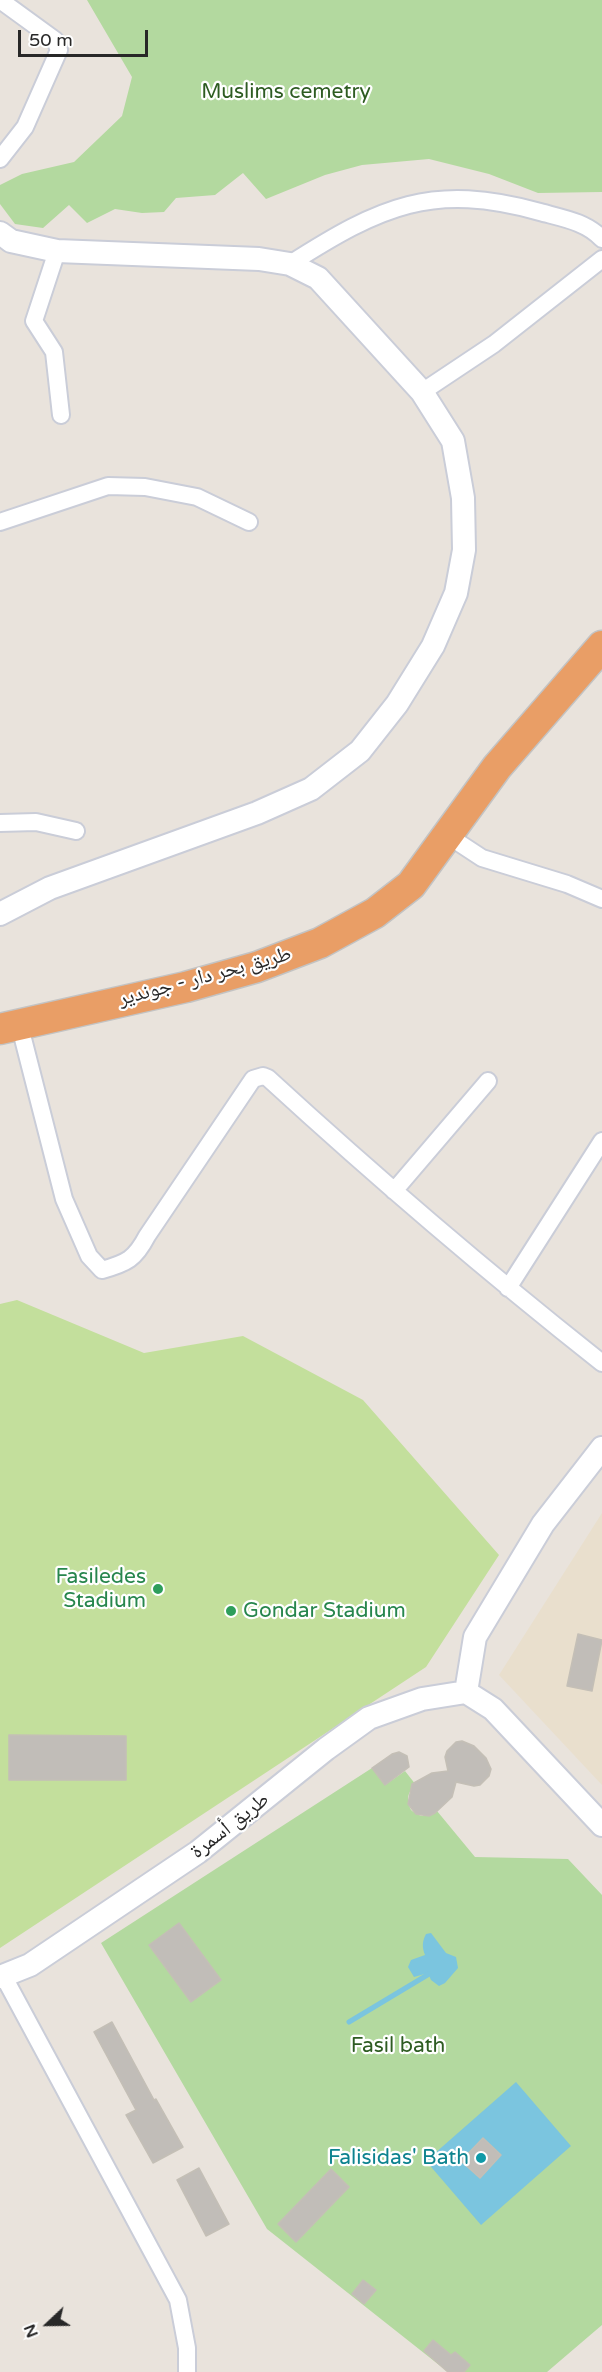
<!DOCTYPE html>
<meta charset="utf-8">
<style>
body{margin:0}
#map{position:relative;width:602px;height:2372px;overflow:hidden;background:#e9e3dc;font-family:"Varela Round",sans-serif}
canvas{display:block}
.north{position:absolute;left:18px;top:2294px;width:60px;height:60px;-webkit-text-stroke:4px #fff;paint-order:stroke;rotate:248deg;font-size:16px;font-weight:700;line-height:24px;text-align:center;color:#282828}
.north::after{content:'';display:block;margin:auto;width:21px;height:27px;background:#282828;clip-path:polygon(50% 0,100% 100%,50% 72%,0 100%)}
.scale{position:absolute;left:18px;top:30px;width:130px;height:27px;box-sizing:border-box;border:3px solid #282828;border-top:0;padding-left:8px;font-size:18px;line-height:21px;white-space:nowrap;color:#282828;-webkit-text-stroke:4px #fff;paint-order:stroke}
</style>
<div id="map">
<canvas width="602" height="2372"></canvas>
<div class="north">N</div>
<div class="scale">50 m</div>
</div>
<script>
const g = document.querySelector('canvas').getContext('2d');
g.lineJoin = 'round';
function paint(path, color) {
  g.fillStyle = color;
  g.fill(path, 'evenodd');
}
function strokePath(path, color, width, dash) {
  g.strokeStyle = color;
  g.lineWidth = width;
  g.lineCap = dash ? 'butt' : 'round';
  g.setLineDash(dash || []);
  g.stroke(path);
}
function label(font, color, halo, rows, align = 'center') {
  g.font = font + ' "Varela Round","Noto Naskh Arabic",sans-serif';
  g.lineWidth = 4.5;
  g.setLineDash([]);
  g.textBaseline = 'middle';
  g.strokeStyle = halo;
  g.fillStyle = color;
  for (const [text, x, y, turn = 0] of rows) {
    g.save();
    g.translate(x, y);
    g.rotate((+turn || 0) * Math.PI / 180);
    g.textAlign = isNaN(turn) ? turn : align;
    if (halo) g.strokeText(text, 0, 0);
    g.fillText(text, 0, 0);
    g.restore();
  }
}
const education = new Path2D(`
 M602,1513V1785L499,1675Z`);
const green = new Path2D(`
 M87,0H602V192L538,193L489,174L429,159L362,165L325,175L266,199L243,173L215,195L176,198L164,212L142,213L115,209L87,223L69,205L43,228L15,224L0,204V185L22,174L74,162L122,116L132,77Z
 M372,1768L385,1785L405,1771L416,1785C407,1792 406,1800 411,1810C420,1818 427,1817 437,1811L475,1857L568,1859L602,1895V2325L547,2372H448L267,2229L101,1943Z`);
const pitch = new Path2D(`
 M17,1300L144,1353L243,1336L363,1400L499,1555L426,1667L0,1948V1304Z`);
const water = new Path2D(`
 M431,1933L446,1953L456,1957L458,1968L445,1983L439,1986L431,1980L428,1973L414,1977L408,1967L411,1960L425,1955C422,1947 422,1942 426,1934Z
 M516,2082L571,2146L481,2225L426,2161Z`);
const stream = new Path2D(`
 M349,2022L429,1974`);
const building = new Path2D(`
 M578,1634L602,1640L592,1691L567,1686Z
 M9,1735L126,1736V1780H9Z
 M462,1741L474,1746L486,1758L491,1769L489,1776L480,1785L474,1786L456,1782L452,1797L435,1813L429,1816L416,1814L408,1804L412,1784L432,1773L448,1771L445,1757L447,1751L456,1742Z
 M399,1752L407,1756L409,1767L385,1785L372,1768L392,1754Z
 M179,1923L221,1980L191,2002L149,1945Z
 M112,2022L154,2100L156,2099L183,2147L153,2163L126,2115L136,2110L94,2032Z
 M483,2138L501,2155L480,2178L461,2161Z
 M199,2168L229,2224L206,2236L177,2180Z
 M331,2169L349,2187L296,2242L278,2224Z
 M363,2280L376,2290L364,2304L352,2294Z
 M433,2340L451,2355L455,2352L470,2365L464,2372H448L424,2351Z`);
const street = new Path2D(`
 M0,159L25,127L59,50L55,40L0,0
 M57,251L34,321L54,352L61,415
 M290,264C381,206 432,182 540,212C562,218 587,222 602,239
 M422,392L494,344L602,259
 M0,522L108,486L145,487L197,497L249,522
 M0,823L36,822L76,831
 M447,835L482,858L567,884L602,899
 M19,1023L64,1199L89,1256L102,1270C127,1263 135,1259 147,1236L253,1079L263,1076L268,1078C376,1177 487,1272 602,1363
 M394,1191L488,1081
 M508,1288L602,1141
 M4,1977L178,2300L187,2348V2372`);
const secondary = new Path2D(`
 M0,233L11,241L57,251L259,259L290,264L318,278L422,392L453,441L463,498L464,550L456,593L433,646L397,704L360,751L311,789L257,813L50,888L0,914
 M466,1692L475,1637L543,1524L602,1448
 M466,1692L493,1709L602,1825
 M0,1977L30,1965L198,1852L326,1749L369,1718L422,1699L466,1692`);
const highway = new Path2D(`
 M0,1029L186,987L257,967L320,943L375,913L411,885L497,767L602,646`);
const markers = [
 [158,1589,6,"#2e9e5b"],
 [231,1611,6,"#2e9e5b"],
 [481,2158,6,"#0f9aa8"]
];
const parkNames = [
 ["Muslims cemetry",286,92],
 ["Fasil bath",398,2046]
];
const streetNames = [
 ["طريق بحر دار - جوندير",205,977,-15],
 ["طريق أسمرة",230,1826,-38]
];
const leisureNames = [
 ["Fasiledes",146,1577],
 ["Stadium",146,1601],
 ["Gondar Stadium",243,1611,"left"]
];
const cultureNames = [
 ["Falisidas' Bath",469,2158]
];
paint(education, '#e9dfcd');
paint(green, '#b3d99f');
paint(pitch, '#c3df9c');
paint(water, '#7bc5df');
strokePath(stream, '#7bc5df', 5);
paint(building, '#c1bdb8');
strokePath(building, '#c4bfb6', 1.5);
strokePath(street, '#cacdd8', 20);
strokePath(secondary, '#cacdd8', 26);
strokePath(highway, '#c3c3c3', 33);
strokePath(street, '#fff', 16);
strokePath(secondary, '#fff', 22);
strokePath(highway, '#e99e66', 30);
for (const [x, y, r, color] of markers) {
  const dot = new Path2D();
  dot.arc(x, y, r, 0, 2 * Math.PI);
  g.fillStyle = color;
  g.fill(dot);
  strokePath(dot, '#fff', 2);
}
label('21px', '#2e5c22', '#fff', parkNames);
label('21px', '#282828', '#fff', streetNames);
label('21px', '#27864d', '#fff', leisureNames, 'right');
label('21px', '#0d838f', '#fff', cultureNames, 'right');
</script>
